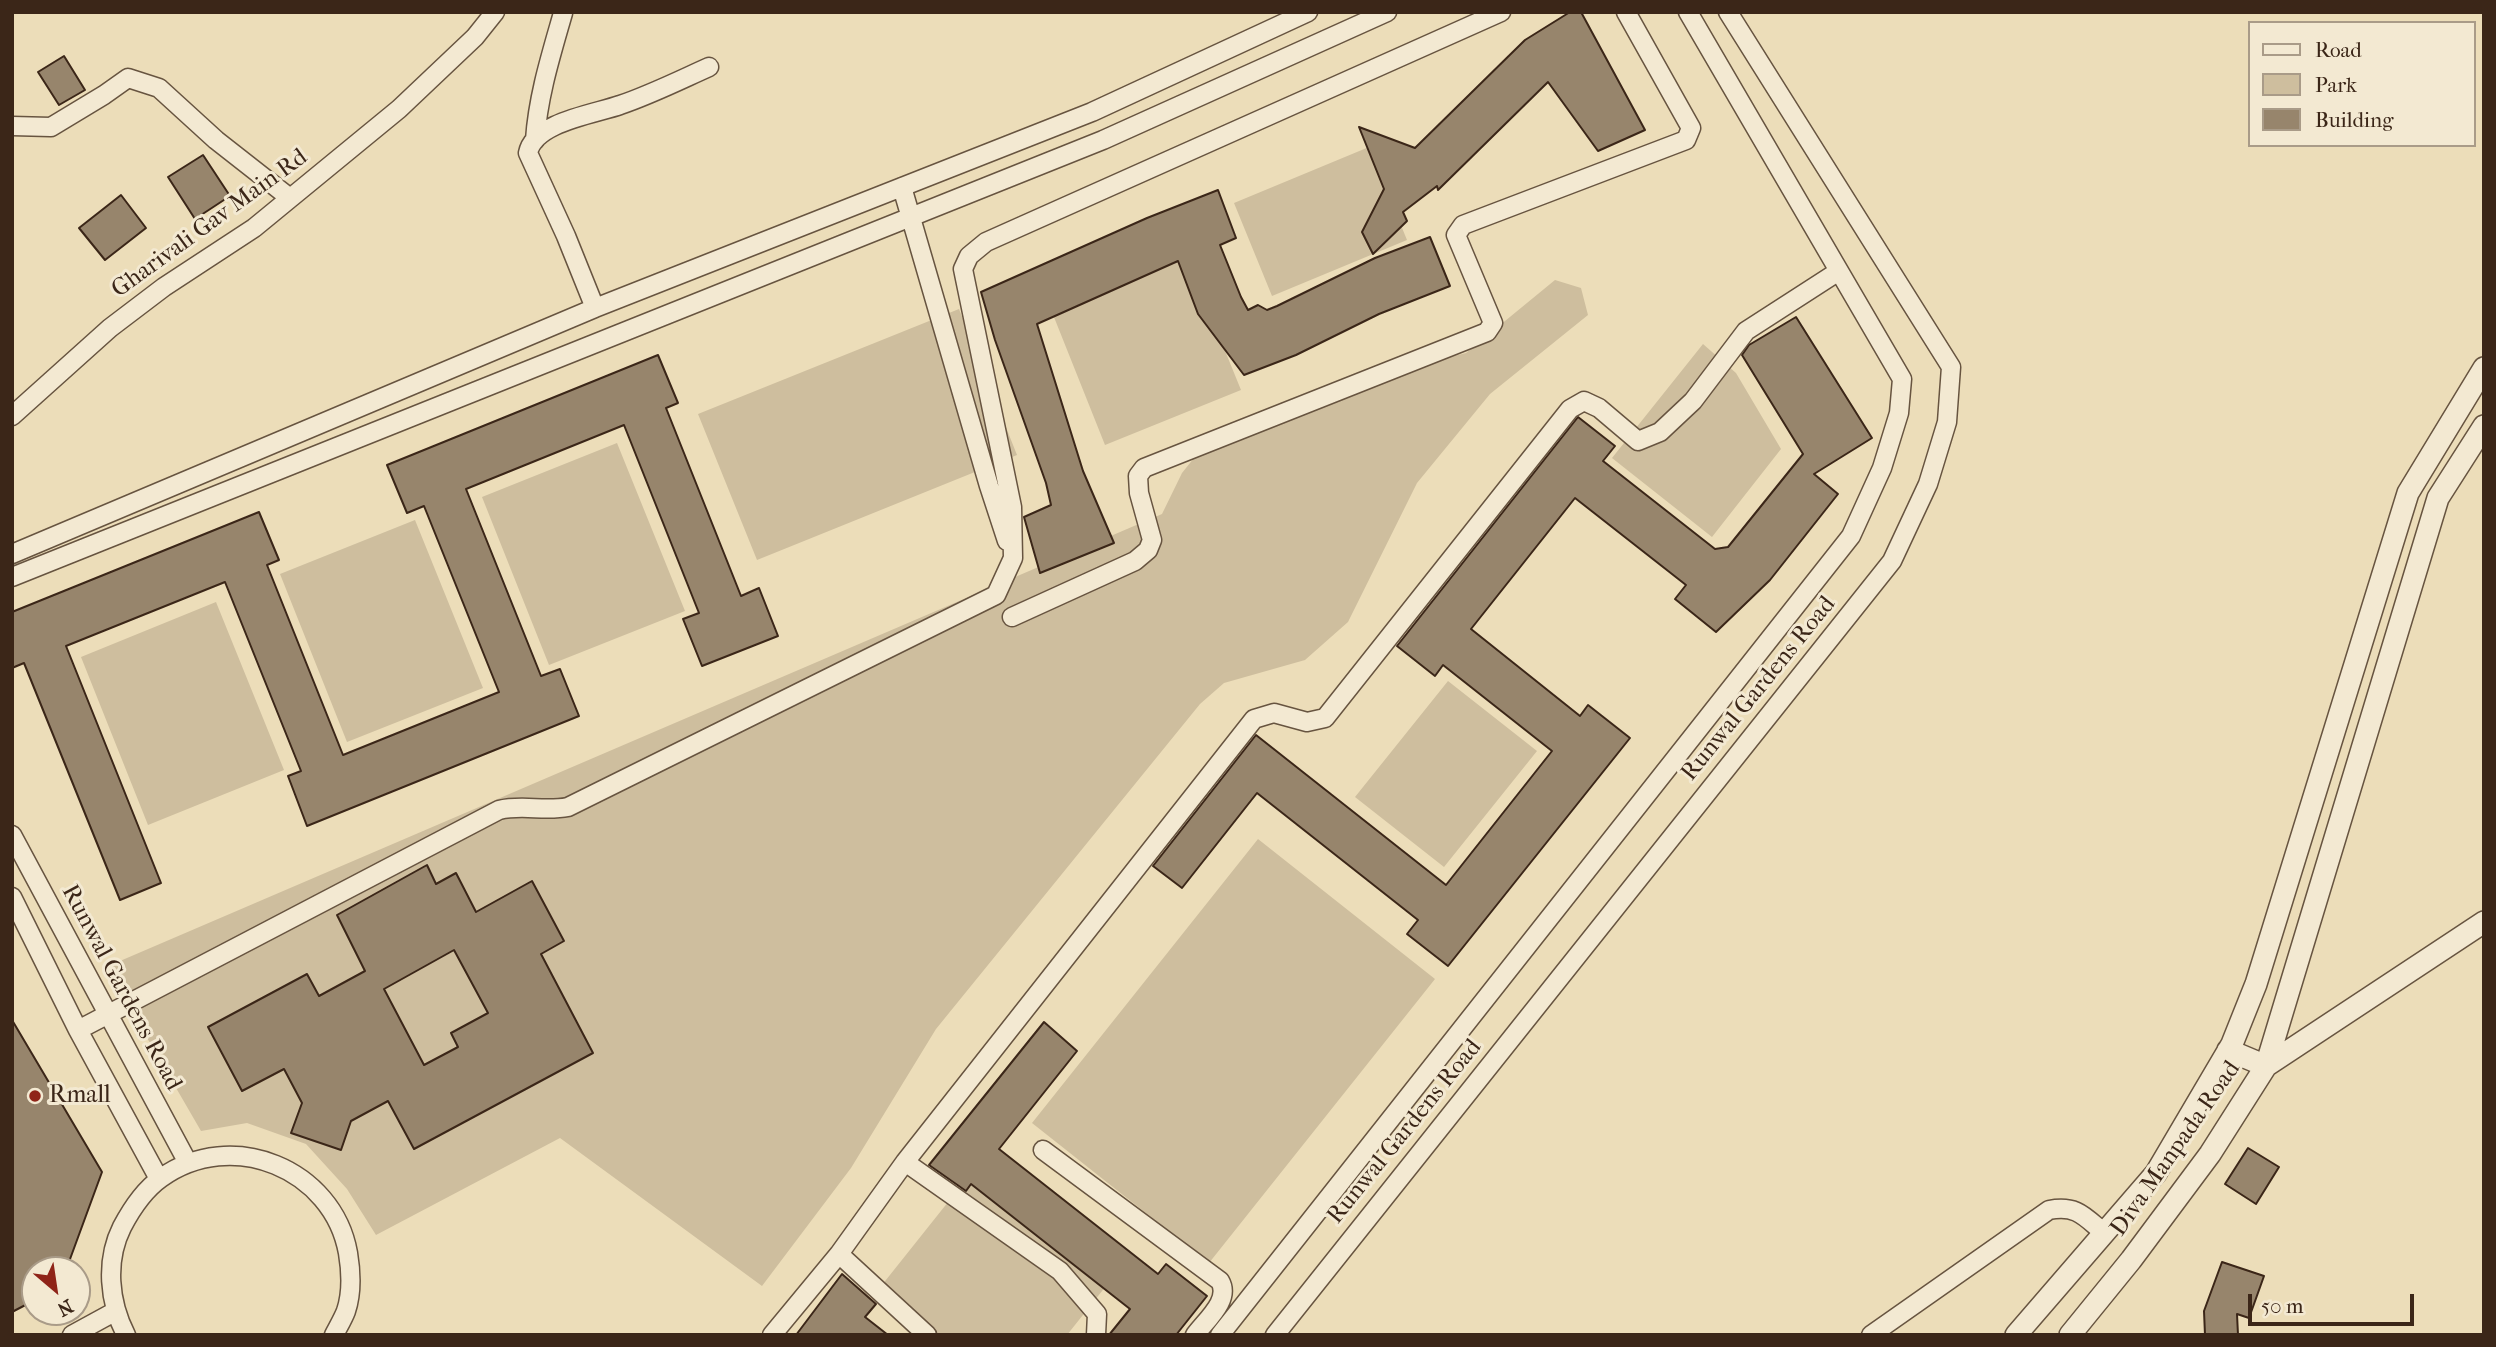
<!DOCTYPE html>
<style>
body{margin:0}
#map{position:relative;width:2496px;height:1347px;overflow:hidden;background:#ecddb9;font-family:"IM FELL French Canon",serif}
canvas{display:block}
.frame{position:absolute;inset:0;border:14px solid #3b2618;pointer-events:none}
.legend{position:absolute;left:2248px;top:21px;width:228px;height:126px;box-sizing:border-box;background:#f3e9d2;border:2px solid #a99b88;margin:0;padding:9px 12px;list-style:none;font-size:21px;color:#3b2618}
.legend li{display:flex;align-items:center;gap:14px;height:35px}
.legend b{width:35px;border:2px solid #a99b88}
.north{position:absolute;left:21px;top:1256px;width:70px;height:70px;box-sizing:border-box;background:#f3e9d2;border:2px solid #a99b88;border-radius:50%;rotate:151deg;font-size:19px;font-weight:700;line-height:28px;text-align:center;color:#3b2618}
.north::after{content:'';display:block;margin:auto;width:24px;height:32px;background:#8f2418;clip-path:polygon(50% 0,100% 100%,50% 72%,0 100%)}
.scale{position:absolute;left:2248px;top:1294px;width:166px;height:32px;box-sizing:border-box;border:4px solid #3b2618;border-top:0;padding-left:9px;font-size:21px;line-height:24px;white-space:nowrap;color:#3b2618;-webkit-text-stroke:5px #f3e9d2;paint-order:stroke}
</style>
<div id="map">
<canvas width="2496" height="1347"></canvas>
<div class="frame"></div>
<ul class="legend">
<li><b style="height:9px;background:#f3e9d2"></b>Road</li>
<li><b style="height:19px;background:#cebe9e"></b>Park</li>
<li><b style="height:19px;background:#97856c"></b>Building</li>
</ul>
<div class="north">N</div>
<div class="scale">50 m</div>
</div>
<script>
const g = document.querySelector('canvas').getContext('2d');
g.lineJoin = 'round';
function paint(path, color) {
  g.fillStyle = color;
  g.fill(path, 'evenodd');
}
function strokePath(path, color, width, dash) {
  g.strokeStyle = color;
  g.lineWidth = width;
  g.lineCap = dash ? 'butt' : 'round';
  g.setLineDash(dash || []);
  g.stroke(path);
}
function label(font, color, halo, rows, align = 'center') {
  g.font = font + ' "IM FELL French Canon",serif';
  g.lineWidth = 6;
  g.setLineDash([]);
  g.textBaseline = 'middle';
  g.strokeStyle = halo;
  g.fillStyle = color;
  for (const [text, x, y, turn = 0] of rows) {
    g.save();
    g.translate(x, y);
    g.rotate((+turn || 0) * Math.PI / 180);
    g.textAlign = isNaN(turn) ? turn : align;
    if (halo) g.strokeText(text, 0, 0);
    g.fillText(text, 0, 0);
    g.restore();
  }
}
const green = new Path2D(`
 M1369,147L1407,240L1272,296L1234,203Z
 M1173,223L1241,390L1105,445L1038,277Z
 M1555,280L1581,288L1588,315L1490,394L1417,483L1348,622L1305,660L1224,683L1200,704L936,1029L851,1168L762,1286L560,1138L376,1235L347,1189L306,1144L247,1123L201,1131L106,967L1162,514L1182,473L1202,448L1355,380L1466,353Z
 M959,309L1017,455L757,560L698,414Z
 M1703,344L1736,373L1781,449L1712,537L1612,458Z
 M617,443L685,611L549,665L482,497Z
 M415,520L483,688L347,742L280,574Z
 M216,602L284,770L148,825L81,657Z
 M1448,681L1537,751L1444,867L1355,797Z
 M1258,839L1435,979L1209,1263L1032,1123Z
 M968,1177L1106,1286L1067,1335H924L874,1295Z`);
const building = new Path2D(`
 M1570,12H1581L1645,130L1598,151L1548,82L1438,190L1437,186L1403,212L1407,221L1373,254L1362,232L1384,189L1359,127L1415,148L1525,40Z
 M64,56L85,90L59,105L38,72Z
 M203,155L230,196L195,219L168,177Z
 M1218,190L1236,238L1220,245L1241,297L1248,310L1258,305L1267,310L1277,306L1375,258L1430,237L1450,286L1379,314L1296,355L1244,375L1198,314L1178,261L1037,324L1083,471L1114,543L1040,573L1024,517L1051,505L1046,483L995,340L981,292L1147,218Z
 M121,195L146,228L105,260L79,228Z
 M1796,317L1872,438L1814,474L1838,494L1770,580L1716,632L1675,599L1686,585L1575,498L1471,629L1580,716L1588,705L1630,738L1448,966L1407,934L1418,920L1257,793L1182,888L1153,866L1256,735L1446,885L1552,751L1443,665L1435,676L1397,646L1578,417L1615,446L1603,461L1715,549L1728,547L1803,454L1742,355L1749,345Z
 M658,355L678,403L666,408L741,596L759,588L778,636L702,666L683,619L699,613L624,425L466,489L541,676L560,669L579,716L307,826L288,776L301,771L225,582L66,646L161,883L120,900L24,663L12,668V612L259,512L279,560L267,565L343,755L499,692L424,506L407,513L387,465Z
 M427,865L436,884L456,873L476,912L532,881L564,941L541,954L593,1053L414,1149L388,1101L351,1121L341,1150L291,1133L302,1103L284,1069L242,1091L208,1027L307,974L319,996L365,971L337,915ZM454,950L488,1013L451,1033L458,1047L424,1065L384,989Z
 M12,1020L102,1172L66,1270H35V1300L12,1312Z
 M1044,1022L1077,1051L999,1149L1158,1274L1166,1264L1207,1296L1176,1335H1109L1130,1309L971,1184L966,1191L929,1165Z
 M2248,1148L2279,1167L2256,1204L2225,1184Z
 M2222,1262L2264,1276L2249,1318L2237,1314L2238,1335H2205L2204,1311Z
 M842,1274L876,1304L865,1317L888,1335H796Z`);
const minor = new Path2D(`
 M12,126L51,127L104,95L128,78L159,88L216,140L290,198
 M535,140C538,96 551,55 563,13
 M902,187L989,486L1007,541
 M595,308L566,236L528,153C534,122 595,114 620,105C650,95 680,80 709,67
 M12,416L110,328L164,287L254,228L399,109L475,37L495,12
 M12,554L595,308L1092,112L1308,12
 M12,577L1103,140L1387,12
 M1012,617L1135,561L1148,550L1152,540L1139,493L1138,476L1144,468L1487,332L1493,323L1456,235L1463,225L1686,140L1691,128L1626,12
 M12,835L188,1163
 M12,897L78,1030L159,1179
 M78,1030L499,810C524,804 543,812 568,807L996,595L1013,558L1012,507L963,269L969,256L986,242L1501,12
 M1043,1150L1220,1281C1231,1300 1206,1320 1195,1335
 M905,1162L1060,1271L1097,1314L1096,1335
 M839,1254L927,1335
 M72,1335L116,1311
 M126,1335C109,1302 105,1261 122,1227C132,1208 144,1190 161,1178C232,1127 333,1169 348,1253C351,1271 352,1293 346,1311C343,1319 338,1327 334,1335
 M772,1335L839,1254L905,1162L1254,719L1274,713L1307,722L1325,718L1570,409L1584,401L1599,408L1638,441L1660,432L1693,401L1746,331L1839,271
 M1220,1335L1851,536L1882,468L1899,413L1902,379L1688,12
 M1275,1335L1892,561L1928,484L1947,422L1951,367L1728,12
 M1871,1335L2049,1210C2077,1205 2084,1216 2104,1233`);
const tertiary = new Path2D(`
 M2228,1050L2266,1066
 M2266,1066L2438,498L2484,426
 M2016,1335L2156,1173L2232,1044L2256,984L2408,493L2484,368
 M2070,1335L2131,1260L2210,1154L2266,1066L2484,922`);
const markers = [
 [35,1096,7,"#8f2418"]
];
const streetNames = [
 ["Gharivali Gav Main Rd",210,224,-36],
 ["Runwal Gardens Road",1759,689,-51],
 ["Runwal Gardens Road",121,988,62],
 ["Runwal Gardens Road",1405,1132,-51],
 ["Diva Manpada Road",2176,1149,-55]
];
const poiNames = [
 ["Rmall",49,1096]
];
paint(green, '#cebe9e');
paint(building, '#97856c');
strokePath(building, '#3b2618', 2);
strokePath(minor, '#675440', 21);
strokePath(tertiary, '#675440', 24);
strokePath(minor, '#f3e9d2', 18);
strokePath(tertiary, '#f3e9d2', 21);
for (const [x, y, r, color] of markers) {
  const dot = new Path2D();
  dot.arc(x, y, r, 0, 2 * Math.PI);
  g.fillStyle = color;
  g.fill(dot);
  strokePath(dot, '#f3e9d2', 2.5);
}
label('24px', '#3b2618', '#f3e9d2', streetNames);
label('24px', '#3b2618', '#f3e9d2', poiNames, 'left');
</script>
